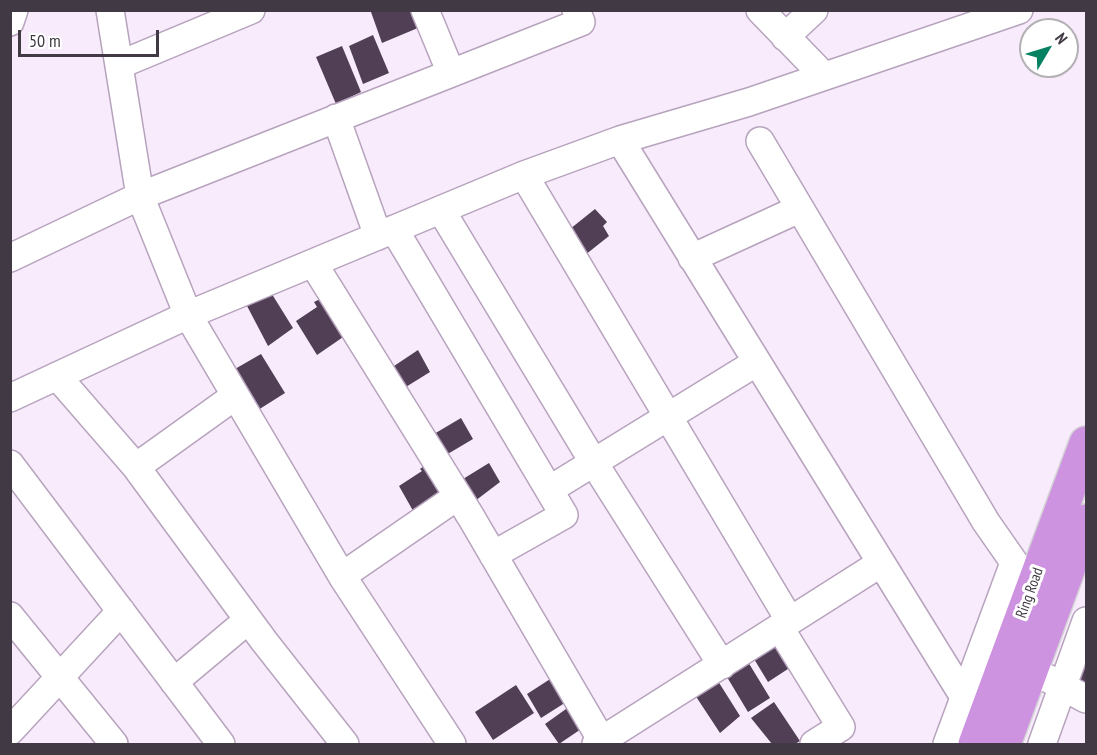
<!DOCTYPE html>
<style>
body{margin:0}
#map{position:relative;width:1097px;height:755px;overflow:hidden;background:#f7ebfc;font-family:"PT Sans Narrow",sans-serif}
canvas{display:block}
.frame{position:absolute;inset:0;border:12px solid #413944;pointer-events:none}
.north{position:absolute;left:1019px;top:18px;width:60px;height:60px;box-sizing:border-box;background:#fff;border:2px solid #b3b0b4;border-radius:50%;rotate:52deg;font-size:16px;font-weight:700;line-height:24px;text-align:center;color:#413944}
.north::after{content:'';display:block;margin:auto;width:21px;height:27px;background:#038161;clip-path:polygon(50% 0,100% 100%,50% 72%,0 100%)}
.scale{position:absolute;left:18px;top:30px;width:141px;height:27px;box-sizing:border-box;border:3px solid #413944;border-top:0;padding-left:8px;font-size:18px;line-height:21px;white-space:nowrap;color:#413944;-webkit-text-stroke:4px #fff;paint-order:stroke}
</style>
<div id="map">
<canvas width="1097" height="755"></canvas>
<div class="frame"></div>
<div class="north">N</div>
<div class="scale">50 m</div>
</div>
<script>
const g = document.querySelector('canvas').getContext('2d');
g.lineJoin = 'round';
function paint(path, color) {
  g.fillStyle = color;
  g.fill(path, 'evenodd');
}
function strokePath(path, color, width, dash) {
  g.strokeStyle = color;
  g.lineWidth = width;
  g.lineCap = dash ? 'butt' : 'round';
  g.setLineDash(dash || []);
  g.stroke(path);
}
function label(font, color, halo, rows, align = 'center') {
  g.font = font + ' "PT Sans Narrow",sans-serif';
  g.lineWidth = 6;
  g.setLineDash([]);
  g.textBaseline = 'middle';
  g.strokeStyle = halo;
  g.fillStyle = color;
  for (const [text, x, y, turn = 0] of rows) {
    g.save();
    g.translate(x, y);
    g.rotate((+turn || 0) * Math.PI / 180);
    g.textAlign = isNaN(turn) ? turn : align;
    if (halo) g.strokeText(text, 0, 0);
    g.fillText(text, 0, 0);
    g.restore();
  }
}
const building = new Path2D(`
 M375,10H419L425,25L382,43L371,12Z
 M373,35L389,73L363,84L349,46Z
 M342,46L361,92L336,104L316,57Z
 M595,209L607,222L603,226L609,236L580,259L565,233Z
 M270,291L293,328L268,346L246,304Z
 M326,296L349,333L317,355L296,321L317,307L314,302Z
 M418,350L430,372L401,390L388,370Z
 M261,354L285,393L258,410L228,373Z
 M461,418L473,439L446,455L434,434Z
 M431,461L445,494L416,516L399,486L422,471L420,469Z
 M489,463L500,482L475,501L463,479Z
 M774,637L794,665L768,682L751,654Z
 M1086,645V684L1072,678Z
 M745,657L770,698L748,712L724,672Z
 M558,674L571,699L541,718L527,694Z
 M716,678L740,716L720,733L693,692Z
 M516,685L534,713L493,740L475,712Z
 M774,702L800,741L795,744H772L751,718Z
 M573,704L587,725L559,744L545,724Z`);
const minor = new Path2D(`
 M110,10L140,196L188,315L342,576L452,744
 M425,10L451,73
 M760,10L824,76
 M10,22L14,10
 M785,37L814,10
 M119,65L251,10
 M336,118L378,236
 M620,140L982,726
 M760,141L986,522L1032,588
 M524,175L790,621
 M441,210L594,463L722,665
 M394,229L564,515L493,555
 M10,258L140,196L581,22L576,10
 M692,258L799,209
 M313,263L471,517L602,741
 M57,376L136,467L264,641L345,744
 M10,398L188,315L524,175L620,140L749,102L1019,10
 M10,464L221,744
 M136,467L235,396
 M549,490L757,362
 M342,576L458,496
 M10,616L114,744
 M780,628L841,727L814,744
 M1047,678L1086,699
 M174,682L248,620
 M10,731L121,611
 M596,744L881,563
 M947,744L1014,563
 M1042,744L1086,621`);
const highway = new Path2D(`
 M975,744L1086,443
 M1004,744L1086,521`);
const streetNames = [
 ["Ring Road",1030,593,-70]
];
paint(building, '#503f55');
strokePath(minor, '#b7a3bd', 30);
strokePath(highway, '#d5d3d6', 36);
strokePath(minor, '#fff', 27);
strokePath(highway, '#cd93e0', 33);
label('15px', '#413944', '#fff', streetNames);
</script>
